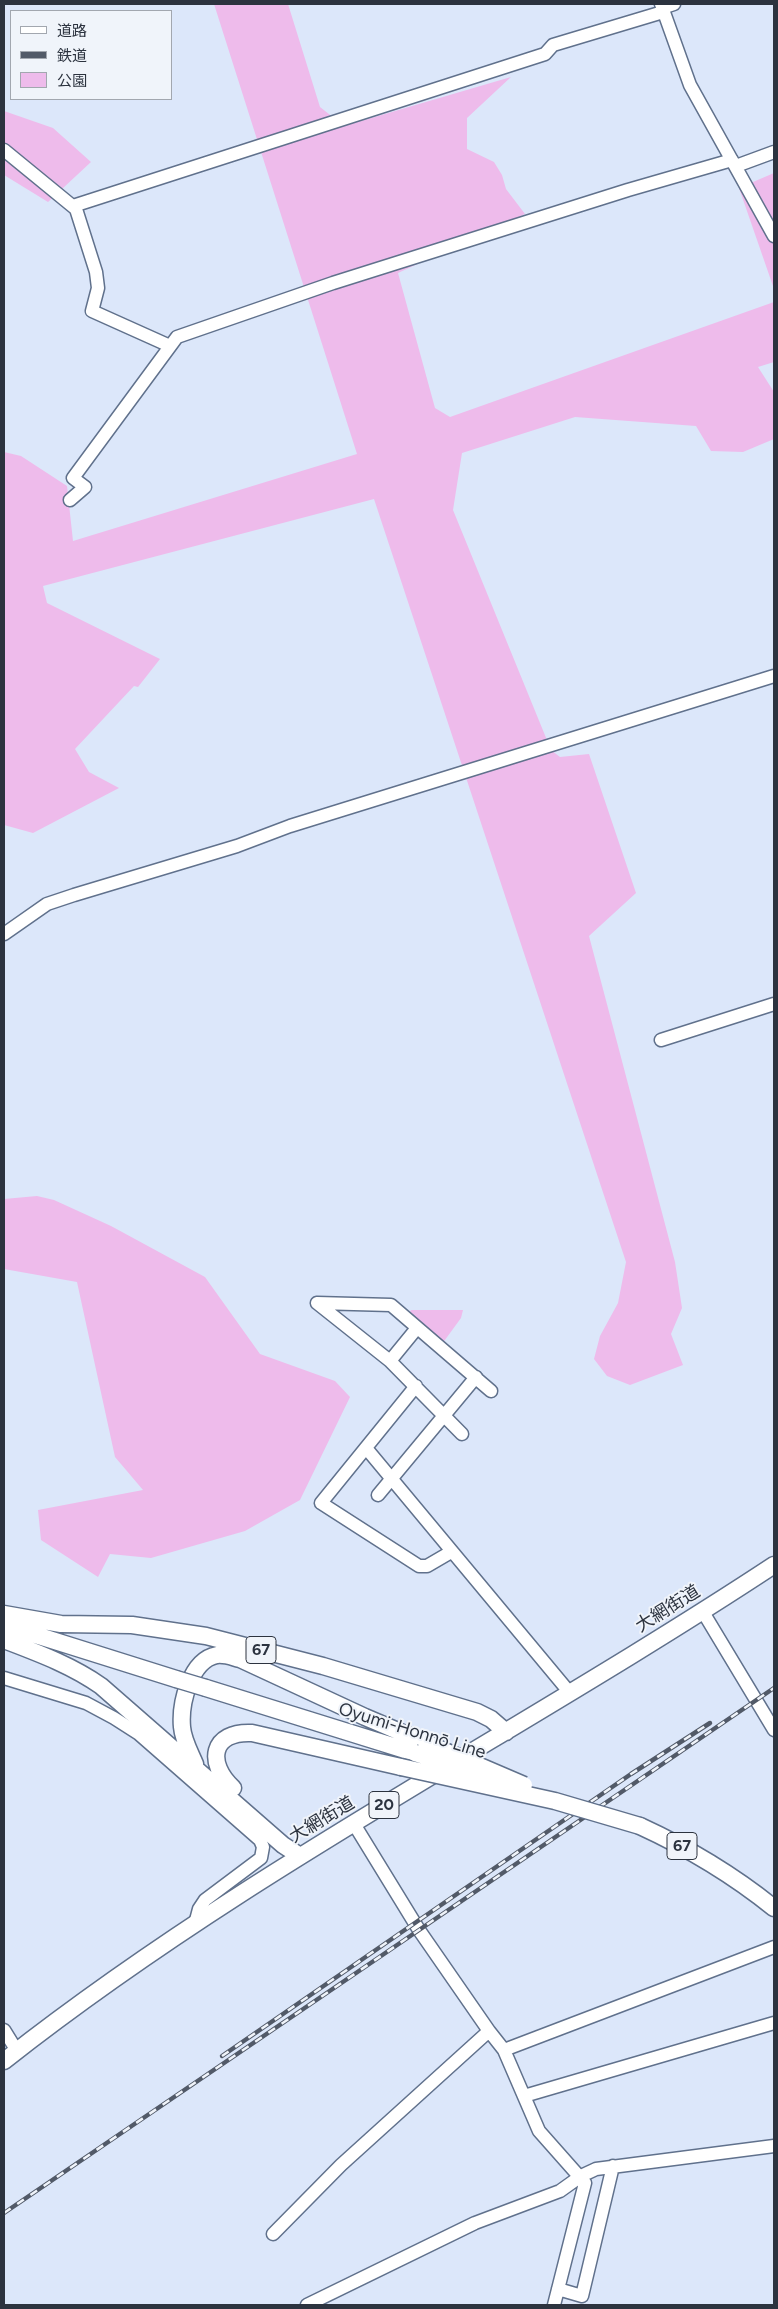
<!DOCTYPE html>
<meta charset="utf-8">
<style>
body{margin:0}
#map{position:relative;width:778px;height:2309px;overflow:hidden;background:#dce7fa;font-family:Figtree,"Noto Sans JP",sans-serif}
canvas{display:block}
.frame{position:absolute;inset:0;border:5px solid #2c333f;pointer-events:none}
.legend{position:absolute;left:10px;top:10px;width:162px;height:90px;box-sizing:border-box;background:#f0f4fa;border:1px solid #a2a7af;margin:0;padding:6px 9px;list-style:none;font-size:15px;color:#2c333f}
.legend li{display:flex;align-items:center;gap:10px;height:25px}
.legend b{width:25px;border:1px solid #a2a7af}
</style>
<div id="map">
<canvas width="778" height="2309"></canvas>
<div class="frame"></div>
<ul class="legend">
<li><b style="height:6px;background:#fff"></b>道路</li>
<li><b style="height:6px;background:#525a68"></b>鉄道</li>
<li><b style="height:14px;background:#eebbeb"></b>公園</li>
</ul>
</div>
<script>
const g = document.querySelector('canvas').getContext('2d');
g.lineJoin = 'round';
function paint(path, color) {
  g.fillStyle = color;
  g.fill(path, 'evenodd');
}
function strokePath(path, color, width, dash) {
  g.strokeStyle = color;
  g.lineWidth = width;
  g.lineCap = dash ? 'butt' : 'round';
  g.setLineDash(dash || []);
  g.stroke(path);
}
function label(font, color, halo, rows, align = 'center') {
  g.font = font + ' Figtree,"Noto Sans JP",sans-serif';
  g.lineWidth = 4;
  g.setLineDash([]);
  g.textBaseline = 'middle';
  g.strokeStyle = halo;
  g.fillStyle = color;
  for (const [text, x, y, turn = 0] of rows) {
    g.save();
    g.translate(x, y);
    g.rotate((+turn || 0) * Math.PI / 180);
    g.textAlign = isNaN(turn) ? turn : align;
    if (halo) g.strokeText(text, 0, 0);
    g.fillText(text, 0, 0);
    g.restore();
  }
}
const green = new Path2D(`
 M214,4H288L320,107L344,126L511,77L467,118V149L494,162L502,175L506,189L525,214L398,273L435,408L450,417L774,302V362L758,367L774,392V439L743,452L711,451L696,426L575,417L462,453L453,510L551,750L560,757L589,754L636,893L589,936L675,1262L682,1308L671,1334L683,1365L630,1385L607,1376L594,1359L600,1336L618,1303L626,1262L374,499L43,586L47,603L160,659L138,687L134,686L75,749L89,772L119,788L33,833L4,825V452L21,456L67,486L73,541L357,454Z
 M4,111L53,128L91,162L48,202L4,175Z
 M774,173V289L739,188Z
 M37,1196L54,1200L111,1226L205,1277L260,1354L335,1381L350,1397L300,1500L245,1531L151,1558L110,1554L98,1577L41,1540L38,1510L143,1490L115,1457L77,1282L4,1269V1199Z
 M411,1310H463L461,1318L442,1344L408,1315Z`);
const minor = new Path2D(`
 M661,4L690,85L774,236
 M662,8L674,4
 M4,150L76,209L96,272L98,288L92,311L170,346
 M736,166L774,152
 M73,206L545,54L553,45L663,12
 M70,500L85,487L73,478L177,337L333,283L628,190L732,160
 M4,934L47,904L74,895L237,846L290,826L774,676
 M661,1040L774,1004
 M317,1303L391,1305L491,1391
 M317,1303L390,1361L462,1434
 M390,1361L417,1328
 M416,1386L321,1503L419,1566H427L451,1552
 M366,1448L570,1693
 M378,1495L476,1377
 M703,1612L774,1730
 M4,1678L86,1703L114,1718L139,1734L260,1840L263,1847L261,1858L205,1900L199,1909L195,1924
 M354,1824L419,1930L489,2031
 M4,2030L17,2051
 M504,2050L774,1947
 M524,2096L774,2023
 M273,2234L341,2165L489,2031L504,2050L539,2131L585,2183L554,2305
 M558,2289L582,2296L613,2166
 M307,2305L475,2223L560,2191L581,2176L596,2169L774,2146`);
const major = new Path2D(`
 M4,1614L61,1624L132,1625L206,1636L323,1666L477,1712L491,1719L506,1732
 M4,1625L176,1679
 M4,1640C38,1653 71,1665 101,1686L283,1845L300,1856
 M206,1688L415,1753
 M195,1764C190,1752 183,1740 182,1727C180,1704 190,1660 217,1655C225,1654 232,1657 240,1659L365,1717L426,1743
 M233,1788C206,1763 211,1731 252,1733L401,1767
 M640,1826C688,1848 733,1875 774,1908
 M4,2061C244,1872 519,1733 774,1565`);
const rail = new Path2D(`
 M222,2056L631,1774L710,1723
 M4,2213L774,1688`);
const majorBridge = new Path2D(`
 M176,1679L206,1688
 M426,1743L524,1785
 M415,1753L488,1775
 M401,1767L555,1801L640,1826`);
const shields = [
 [261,1650,30],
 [384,1805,30],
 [682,1846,30]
];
const shieldNames = [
 ["67",261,1650],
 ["20",384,1805],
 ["67",682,1846]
];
const streetNames = [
 ["大網街道",668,1609,-32],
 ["Oyumi-Honnō Line",412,1731,17],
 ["大網街道",322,1820,-31]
];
paint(green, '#eebbeb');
strokePath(minor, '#60718c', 15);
strokePath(major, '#60718c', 19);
strokePath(minor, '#fff', 12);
strokePath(major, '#fff', 16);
strokePath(rail, '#525a68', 4.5);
strokePath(rail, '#f0f4fa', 2.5, [8]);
strokePath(majorBridge, '#60718c', 19, []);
strokePath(majorBridge, '#fff', 16);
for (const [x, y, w] of shields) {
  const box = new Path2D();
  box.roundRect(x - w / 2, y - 13.5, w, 27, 4);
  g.fillStyle = '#f0f4fa';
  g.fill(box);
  strokePath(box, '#2c333f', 1);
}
label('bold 16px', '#2c333f', null, shieldNames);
label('18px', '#2c333f', '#f0f4fa', streetNames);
</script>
